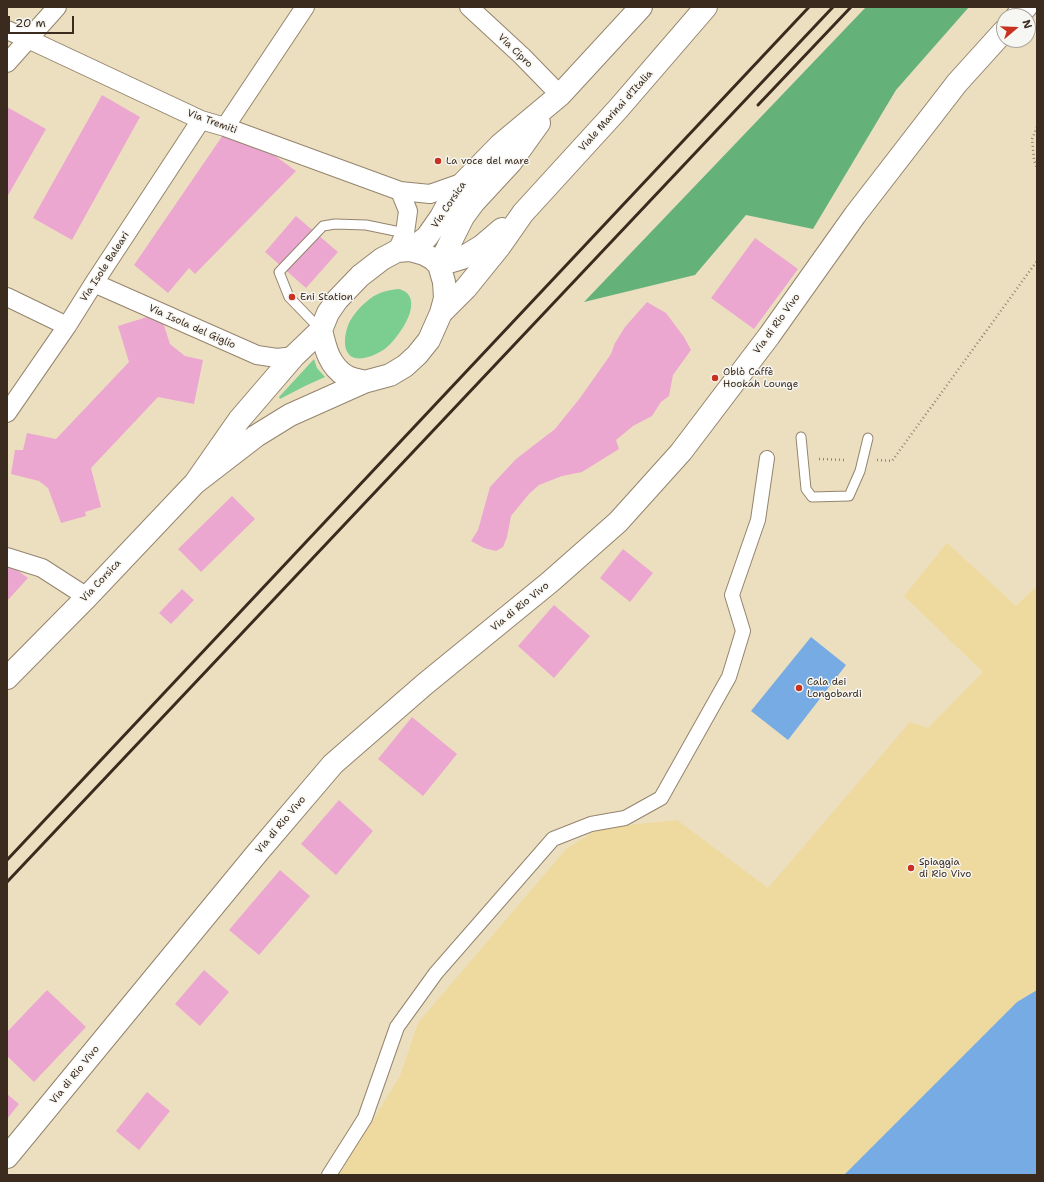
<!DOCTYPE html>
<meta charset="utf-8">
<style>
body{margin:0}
#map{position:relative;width:1044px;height:1182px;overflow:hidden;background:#ecdfbf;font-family:"Shantell Sans",sans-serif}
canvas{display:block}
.frame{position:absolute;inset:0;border:8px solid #3b2a1e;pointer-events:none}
.north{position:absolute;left:996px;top:8px;width:40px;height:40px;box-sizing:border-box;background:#f6f6f2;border:1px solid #aba49d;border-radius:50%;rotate:71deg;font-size:11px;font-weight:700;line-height:16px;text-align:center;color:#3b2a1e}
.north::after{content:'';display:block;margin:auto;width:14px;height:18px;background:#c8321e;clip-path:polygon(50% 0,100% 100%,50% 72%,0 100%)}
.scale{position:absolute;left:8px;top:16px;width:66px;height:18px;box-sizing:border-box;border:2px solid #3b2a1e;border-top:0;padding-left:5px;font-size:12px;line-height:14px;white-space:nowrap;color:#3b2a1e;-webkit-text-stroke:3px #f6f6f2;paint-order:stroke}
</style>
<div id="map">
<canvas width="1044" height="1182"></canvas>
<div class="frame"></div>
<div class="north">N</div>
<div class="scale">20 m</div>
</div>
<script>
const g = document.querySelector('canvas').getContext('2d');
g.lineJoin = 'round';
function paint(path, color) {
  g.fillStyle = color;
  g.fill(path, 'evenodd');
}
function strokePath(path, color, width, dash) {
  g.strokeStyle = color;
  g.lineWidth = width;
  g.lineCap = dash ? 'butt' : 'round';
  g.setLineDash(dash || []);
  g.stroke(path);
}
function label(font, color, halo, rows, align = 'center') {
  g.font = font + ' "Shantell Sans",sans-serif';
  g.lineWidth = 3;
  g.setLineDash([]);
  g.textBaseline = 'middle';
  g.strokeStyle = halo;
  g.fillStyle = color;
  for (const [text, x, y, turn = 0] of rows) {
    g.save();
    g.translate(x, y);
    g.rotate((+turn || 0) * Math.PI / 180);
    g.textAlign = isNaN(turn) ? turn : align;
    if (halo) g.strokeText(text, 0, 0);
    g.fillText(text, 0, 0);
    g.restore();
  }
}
const green = new Path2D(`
 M399,289C402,290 405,291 407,293C421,307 397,339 386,348C378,354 365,360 355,358C340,354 345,330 350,321C354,314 360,307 366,302C376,293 386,290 399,289Z
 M314,359L317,368L325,377L305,386L280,399L279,397Z`);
const forest = new Path2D(`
 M866,7H969L896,90L813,229L746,215L695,275L584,302Z`);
const sand = new Path2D(`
 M947,543L1016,606L1037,586V990L1017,1002L844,1175H339L400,1076L418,1023L566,849L600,828L677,820L768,888L910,722L928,728L983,672L904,596Z`);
const water = new Path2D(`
 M811,637L846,665L788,740L751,711Z
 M1037,990V1175H844L1017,1002Z`);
const building = new Path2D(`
 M102,95L140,117L72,240L33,218Z
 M7,107L46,129L7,197Z
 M223,135L267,150L296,171L195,274L189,268L168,293L134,265Z
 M296,216L338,252L306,288L265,252Z
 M755,238L798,269L754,329L711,298Z
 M647,302L666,313L684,337L691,350L673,375L669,396L661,402L652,416L633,426L616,440L619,449L582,472L562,476L539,485L529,494L511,516L507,537L503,547L496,551L484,548L471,541L478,530L490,487L516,459L555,429L580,398L611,354L615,343L625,327Z
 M160,313L170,344L185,356L203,360L194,404L158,397L91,468L101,507L85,512L86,516L61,523L48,488L39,481L11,474L15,450H23L27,433L56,439L129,362L118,326Z
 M232,496L255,519L201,572L178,549Z
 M623,549L653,573L630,602L600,578Z
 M7,563L28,578L7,601Z
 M182,589L194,600L171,624L159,613Z
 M554,605L590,636L554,678L518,646Z
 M412,717L457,754L423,796L378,759Z
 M339,800L373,831L336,875L301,844Z
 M280,870L310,896L259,955L229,930Z
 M204,970L229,992L200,1026L175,1004Z
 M47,990L86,1027L34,1082L7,1056V1032Z
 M147,1092L170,1111L139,1150L116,1131Z
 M7,1094L19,1104L7,1119Z`);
const path = new Path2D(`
 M1037,127L1032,139L1034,160L1037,168
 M819,459L846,460
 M877,460L892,461L1037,261`);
const service = new Path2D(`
 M321,330L289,297L279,272L323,226L335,224L366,225L405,233
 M801,437L806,489L812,497L849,496L860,471L868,438`);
const pedestrian = new Path2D(`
 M329,1175L365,1118L397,1027L436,973L553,839L591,824L625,818L661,798L729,677L743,631L732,595L758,520L767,458`);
const minor = new Path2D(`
 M469,7L522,56L560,95
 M7,30L28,39L201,120L225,127L400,191L430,194L464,182
 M7,63L57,7
 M225,127L305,7
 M397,251L405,233L408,211L400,191
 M94,283L257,355L277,358L294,356
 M7,297L67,326
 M7,413L67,326L94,283L201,120
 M7,557L42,568L87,597`);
const tertiary = new Path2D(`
 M1017,16L1026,7
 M7,1157L258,852L333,764L425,684L550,582L618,522L681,452L769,336L855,215L957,83L1004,31`);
const secondary = new Path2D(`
 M410,250L427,237L441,217L450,200L464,182L500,145L560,95L641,7
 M439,265L463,217L474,202L511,162L539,123
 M439,265L462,258L482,246L502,229
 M441,313L466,288L500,246L523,213L618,109L706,7
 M321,330C325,347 329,366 346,376C351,379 358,380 364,382
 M7,678L87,597L195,483L239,420L294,356L321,330L328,313L337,300L360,276L382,259L397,251L410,250L424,254L433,259L439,265L444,282L445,298L441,313L429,340L417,355L405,366L390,375L364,382L290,415L256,436L195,483`);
const rail = new Path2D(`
 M758,105L851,7
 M7,860L809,7
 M7,882L833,7`);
const markers = [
 [438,161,4,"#c8321e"],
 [292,297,4,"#c8321e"],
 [715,378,4,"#c8321e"],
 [799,688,4,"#c8321e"],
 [911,868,4,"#c8321e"]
];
const streetNames = [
 ["Via Cipro",515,51,44],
 ["Viale Marinai d'Italia",616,111,-48],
 ["Via Tremiti",212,122,20],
 ["Via Corsica",449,205,-56],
 ["Via Isole Baleari",105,267,-57],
 ["Via di Rio Vivo",777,324,-54],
 ["Via Isola del Giglio",192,327,24],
 ["Via Corsica",101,581,-47],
 ["Via di Rio Vivo",520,607,-39],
 ["Via di Rio Vivo",281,825,-50],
 ["Via di Rio Vivo",75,1075,-51]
];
const poiNames = [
 ["La voce del mare",446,161],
 ["Eni Station",300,297],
 ["Oblò Caffè",723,372],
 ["Hookah Lounge",723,384],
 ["Cala dei",807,682],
 ["Longobardi",807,694],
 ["Spiaggia",919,862],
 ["di Rio Vivo",919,874]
];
paint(green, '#7cce90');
paint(forest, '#65b17a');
paint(sand, '#eeda9e');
paint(water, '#77abe4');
paint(building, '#eca7d1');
strokePath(service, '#94846e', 11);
strokePath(pedestrian, '#94846e', 16);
strokePath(minor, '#94846e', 20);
strokePath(tertiary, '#94846e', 24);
strokePath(secondary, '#94846e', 24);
strokePath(path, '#94846e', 2.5, [1, 3]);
strokePath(service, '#fff', 9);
strokePath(pedestrian, '#fff', 14);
strokePath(minor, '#fff', 18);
strokePath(tertiary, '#fff', 22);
strokePath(secondary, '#fff', 22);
strokePath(rail, '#3b2a1e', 3);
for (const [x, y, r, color] of markers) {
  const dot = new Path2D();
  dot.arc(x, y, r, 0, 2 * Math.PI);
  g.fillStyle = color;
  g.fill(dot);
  strokePath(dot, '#f6f6f2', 1.5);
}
label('10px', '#3b2a1e', '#f6f6f2', streetNames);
label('10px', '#3b2a1e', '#f6f6f2', poiNames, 'left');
</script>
